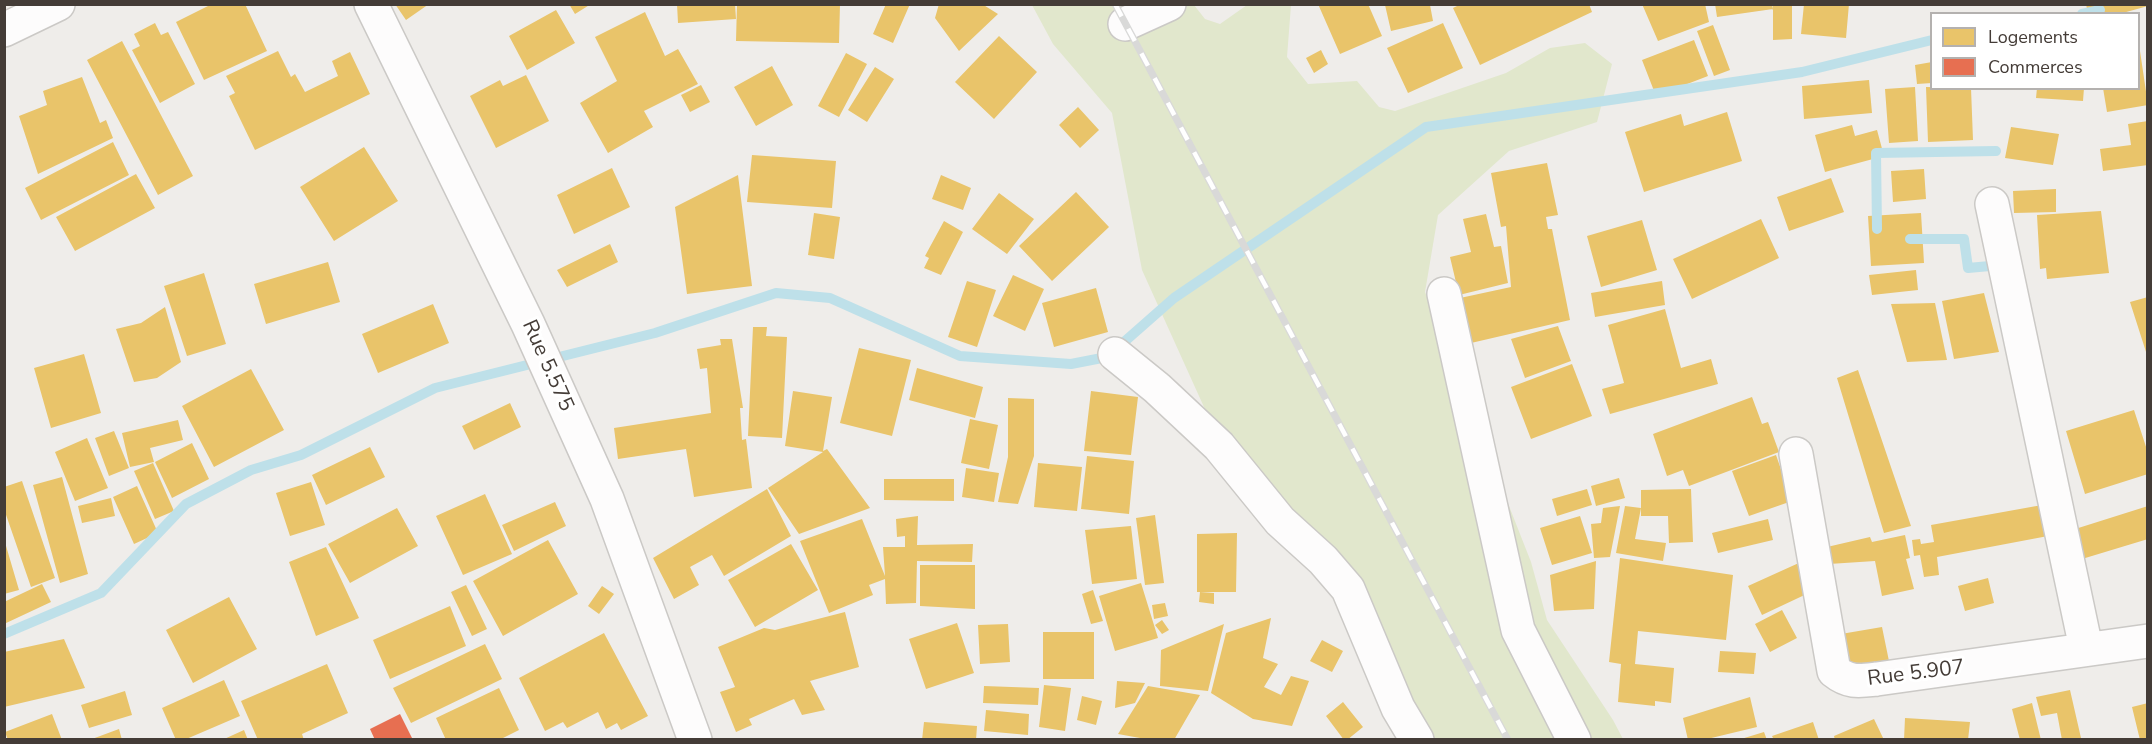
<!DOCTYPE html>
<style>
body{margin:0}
#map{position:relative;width:2152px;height:744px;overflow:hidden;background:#efedea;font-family:"Nunito Sans",sans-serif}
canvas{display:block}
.frame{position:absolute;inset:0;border:6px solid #443c37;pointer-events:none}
.legend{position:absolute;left:1930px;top:12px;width:210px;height:78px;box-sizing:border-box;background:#fff;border:2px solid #b4b1af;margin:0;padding:8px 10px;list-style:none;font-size:18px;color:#443c37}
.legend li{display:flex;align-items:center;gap:12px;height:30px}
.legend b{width:30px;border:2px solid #b4b1af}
</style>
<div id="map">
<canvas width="2152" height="744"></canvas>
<div class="frame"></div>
<ul class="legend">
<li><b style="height:16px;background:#e9c46a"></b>Logements</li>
<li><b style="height:16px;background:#e76f51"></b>Commerces</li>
</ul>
</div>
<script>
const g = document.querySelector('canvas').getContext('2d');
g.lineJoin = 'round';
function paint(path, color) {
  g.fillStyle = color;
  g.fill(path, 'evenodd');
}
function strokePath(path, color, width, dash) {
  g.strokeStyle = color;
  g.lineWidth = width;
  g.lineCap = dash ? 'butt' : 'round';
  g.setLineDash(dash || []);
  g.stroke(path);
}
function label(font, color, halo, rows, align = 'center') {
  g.font = font + ' "Nunito Sans",sans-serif';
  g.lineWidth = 6;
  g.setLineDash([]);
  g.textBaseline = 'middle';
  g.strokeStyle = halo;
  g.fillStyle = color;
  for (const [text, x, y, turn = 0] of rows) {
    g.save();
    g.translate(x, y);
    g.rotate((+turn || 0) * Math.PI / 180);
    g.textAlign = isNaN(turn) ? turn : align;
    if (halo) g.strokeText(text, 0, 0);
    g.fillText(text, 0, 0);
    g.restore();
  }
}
const green = new Path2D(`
 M1032,5H1194L1205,19L1220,24L1247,5H1291L1287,57L1308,84L1357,81L1379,107L1395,111L1506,73L1550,48L1585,43L1612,64L1597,122L1509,151L1438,215L1425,292L1531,562L1547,620L1613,720L1623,739H1426L1327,547L1213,427L1142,270L1112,113L1053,44Z`);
const homes = new Path2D(`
 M212,4H245L267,51L204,80L176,22Z
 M395,4H429L406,20Z
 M569,4H591L575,14Z
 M677,4H735L736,19L678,23Z
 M737,4H840L839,43L736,41Z
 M886,4H910L893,43L873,34Z
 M939,4H982L998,14L959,51L935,18Z
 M1318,4H1368L1382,36L1340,54Z
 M1461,4H1589L1592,12L1480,65L1453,8Z
 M1642,4H1705L1709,22L1658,41Z
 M1715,4H1772L1773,9L1717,17Z
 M1773,4H1792V39L1773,40Z
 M1804,4H1849L1846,38L1801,34Z
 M2086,4H2148V6L2119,14H2088Z
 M1385,5H1430L1433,21L1391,31Z
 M556,10L575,43L527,70L509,36Z
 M645,12L665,56L678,49L698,84L644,111L653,127L608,153L580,103L617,81L595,37Z
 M155,23L161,35L168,32L195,84L160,103L132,50L140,46L134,34Z
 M1443,23L1463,68L1408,93L1387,48Z
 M1713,25L1730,70L1714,76L1697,31Z
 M999,36L1037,72L994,119L955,82Z
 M1694,40L1708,76L1656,96L1642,60Z
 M122,41L193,176L158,195L87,60Z
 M1321,50L1328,64L1314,73L1306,58Z
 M278,51L291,77L295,74L305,92L338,76L332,61L350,52L370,94L255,150L229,96L235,93L226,76Z
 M2140,51L2148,105L2107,112L2103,88H2139Z
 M846,53L867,64L839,117L818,106Z
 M1932,62V83L1917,84L1915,65Z
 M772,66L793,105L756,126L734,87Z
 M875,67L894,79L867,122L848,110Z
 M526,75L549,121L496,148L470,96L500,80L503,86Z
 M82,77L100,123L106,120L113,138L38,174L19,116L47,105L43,91Z
 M1869,80L1872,113L1804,119L1802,86Z
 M701,85L710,102L690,112L681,95Z
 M1915,87L1918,141L1889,143L1885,89Z
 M1926,87L1971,88L1973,140L1928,142Z
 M2037,88H2084L2083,101L2036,98Z
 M1078,107L1099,130L1080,148L1059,125Z
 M1727,112L1742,161L1644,192L1625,132L1681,114L1684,126Z
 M2148,121V165L2103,171L2100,149L2131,145L2128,124Z
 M1852,125L1855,136L1877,130L1884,156L1825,172L1815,135Z
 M2011,127L2059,134L2053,165L2005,158Z
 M113,142L129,175L41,220L25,188Z
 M364,147L398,201L334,241L300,187Z
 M752,155L836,161L832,208L747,202Z
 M1547,163L1558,215L1546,217L1548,229H1552L1570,320L1471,343L1460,298L1511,287L1506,226L1501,227L1491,173Z
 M612,168L630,207L574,234L557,195Z
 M1924,169L1926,199L1893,202L1891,171Z
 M136,174L155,208L75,251L56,217Z
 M738,175L752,286L687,294L675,207Z
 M941,175L971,188L963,210L932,199Z
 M1831,178L1844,212L1789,231L1777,197Z
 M2056,189V212L2014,213L2013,191Z
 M1076,192L1109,227L1052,281L1019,246Z
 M999,193L1034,219L1007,254L972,229Z
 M2101,211L2109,273L2047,279L2046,268L2040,269L2037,215Z
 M814,213L840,217L834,259L808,255Z
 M1921,213L1924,263L1871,266L1868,216Z
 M1486,214L1494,247L1501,246L1508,283L1459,295L1450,257L1471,252L1463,219Z
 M1761,219L1779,258L1692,299L1673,259Z
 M1642,220L1657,270L1601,287L1587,236Z
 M944,221L963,232L941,275L924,268L929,258L925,256Z
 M610,244L618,262L567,287L557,270Z
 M328,262L340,302L266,324L254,284Z
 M1916,270L1918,290L1872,295L1869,275Z
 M204,273L226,344L187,356L164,286Z
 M1013,275L1044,289L1025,331L993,316Z
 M967,281L996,290L977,347L948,337Z
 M1662,281L1665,305L1595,317L1591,293Z
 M1096,288L1108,332L1054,347L1042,303Z
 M1984,293L1999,352L1954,359L1942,301Z
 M2148,297V355H2147L2130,302Z
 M1935,303L1947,360L1907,362L1891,304Z
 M433,304L449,343L378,373L362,334Z
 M165,307L181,362L157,378L134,382L116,329L141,323Z
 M1665,309L1681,368L1711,359L1718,384L1610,414L1602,389L1624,383L1608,325Z
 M1558,326L1571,361L1525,378L1511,339Z
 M753,327H767L766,336L787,337L782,438L748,436Z
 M720,339H732L743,408H740L742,440L746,439L752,488L694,497L686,449L618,459L614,428L711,413L707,368L700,369L697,349L721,345Z
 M859,348L911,360L892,436L840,423Z
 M84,354L101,413L51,428L34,368Z
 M1572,364L1592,416L1531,439L1511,387Z
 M917,368L983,387L975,418L909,400Z
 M251,369L284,430L214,467L182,406Z
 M1858,370L1911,526L1884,533L1837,378Z
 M793,391L832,397L823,451L827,449L870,508L799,534L768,488L823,452L785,446Z
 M1091,391L1138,397L1131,455L1084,451Z
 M1752,397L1762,424L1768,422L1779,452L1689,486L1683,470L1667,476L1653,434Z
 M1008,398L1034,399V456L1018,504L998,502L1008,457Z
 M510,403L521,427L474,450L462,426Z
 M2134,410L2148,453V474L2085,494L2066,431Z
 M970,419L998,425L989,469L961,463Z
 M178,420L183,440L150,448L154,462L130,467L122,433Z
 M114,431L129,468L109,476L95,438Z
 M87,438L108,488L75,501L55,452Z
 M192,443L209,479L172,498L155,462Z
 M370,447L385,477L326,505L312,475Z
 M1776,455L1792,501L1749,516L1732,471Z
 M1087,456L1134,461L1129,514L1081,509Z
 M153,463L174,511L155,519L134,471Z
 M1038,463L1082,467L1077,511L1034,507Z
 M966,468L999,473L994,502L962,497Z
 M62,477L88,574L60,583L33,485Z
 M1619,478L1625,498L1596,506L1591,486Z
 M884,479H954V501L884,500Z
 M22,481L55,578L31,587L4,509V487Z
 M311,482L325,525L290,536L276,493Z
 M137,486L158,533L134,544L113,497Z
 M767,489L791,536L724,576L712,555L690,567L699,585L674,599L653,558Z
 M1587,489L1592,505L1557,516L1552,499Z
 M1691,489L1693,542L1669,543L1668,516H1641V490Z
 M485,494L512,554L463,575L436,516Z
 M111,498L115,516L82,523L78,506Z
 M555,502L566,526L514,551L502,525Z
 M2042,505L2048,536L1937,557L1939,575L1924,577L1920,555L1914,556L1912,540L1920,539L1921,544L1934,542L1931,525Z
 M1620,506L1610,557L1594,558L1591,524L1601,523L1603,508Z
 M1625,506L1641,508L1635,539L1666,543L1663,561L1616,553Z
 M2148,506V539L2082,559L2072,530Z
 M397,508L418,546L350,583L328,544Z
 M1155,515L1164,583L1145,585L1136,518Z
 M918,516L917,545L973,544L972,562L917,561L916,603L886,604L885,579L869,585L873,595L829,613L800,541L862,519L885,576L883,547H905V536L897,537L896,519Z
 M1580,516L1592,553L1552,565L1540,528Z
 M1768,519L1773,540L1718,553L1712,533Z
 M1131,526L1137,579L1092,584L1085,530Z
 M1237,533L1236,592H1197V534Z
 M1905,535L1910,558L1906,559L1914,589L1882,596L1875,561L1829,564L1827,547L1870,537L1872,542Z
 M4,539L19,590L4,594Z
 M548,540L578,594L503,636L473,581Z
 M791,544L818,590L755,627L728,580Z
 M326,547L359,618L316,636L289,562Z
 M1620,558L1733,575L1726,640L1638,631L1635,664L1674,668L1671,703L1655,701V706L1618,702L1621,664L1609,662Z
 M1596,561L1594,609L1554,611L1550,575Z
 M1801,562L1813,591L1762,615L1748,586Z
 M920,565H975V609L920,606Z
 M1988,578L1994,603L1965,611L1958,586Z
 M1141,583L1158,638L1115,651L1099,596Z
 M42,584L51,602L4,624V602Z
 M466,585L487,629L472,636L451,592Z
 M602,586L614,594L599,614L588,606Z
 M1093,590L1103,621L1091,624L1082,594Z
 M1200,592L1214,593V604L1199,602Z
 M229,597L257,649L193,683L166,630Z
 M1165,603L1168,616L1154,619L1152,605Z
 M450,606L466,646L390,679L373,640Z
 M1782,610L1797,638L1770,652L1755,624Z
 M845,612L859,667L810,681L825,710L802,715L794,699L749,719L752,725L736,732L720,692L735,687L718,647L764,628L775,630Z
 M1271,618L1263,658L1278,664L1264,687L1281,695L1291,676L1309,681L1292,726L1253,719L1211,693L1226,633Z
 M1162,620L1169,630L1162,634L1155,625Z
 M957,623L974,673L926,689L909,639Z
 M1008,624L1010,662L980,664L978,625Z
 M1224,624L1208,691L1160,686L1161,650Z
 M1882,627L1890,666L1848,669L1841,634Z
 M1043,632H1094V679H1043Z
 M604,633L648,716L621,730L617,723L606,729L598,712L567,728L563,722L545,731L519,678Z
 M64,639L85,688L4,707V652Z
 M1322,640L1343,651L1332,672L1310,661Z
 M485,644L502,679L411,723L393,688Z
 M1720,651L1756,653L1754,674L1718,672Z
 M327,664L348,713L302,734L304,740H258L241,701Z
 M224,680L240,716L184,740H176L162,708Z
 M1117,681L1145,683L1135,703L1115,708Z
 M1044,685L1071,688L1065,731L1039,727Z
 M984,686L1039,688L1038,705L983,703Z
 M1148,686L1200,695L1174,740H1151L1118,734Z
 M499,688L519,730L499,740H446L436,718Z
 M2070,690L2081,738L2062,740L2057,713L2041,716L2036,697Z
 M125,691L132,715L89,728L81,705Z
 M1082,696L1102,701L1096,725L1077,720Z
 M1750,697L1757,727L1703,740H1688L1683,718Z
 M1343,702L1363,727L1347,740H1344L1326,716Z
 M2032,703L2041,740H2020L2012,709Z
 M2148,703V740H2140L2132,707Z
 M986,710L1029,714L1028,735L984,731Z
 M52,714L62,740H8L5,732Z
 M1905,718L1970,722L1968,740H1904Z
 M1874,719L1884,740H1835L1834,736Z
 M924,722L977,726L976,740H922Z
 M1813,722L1819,740H1774L1772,736Z
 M119,729L122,740H92V739Z
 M244,730L248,740H222Z
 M1764,732L1767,740H1741V739Z`);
const shops = new Path2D(`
 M400,714L413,740H375L370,729Z`);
const stream = new Path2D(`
 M2082,14L2100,10
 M1877,229L1876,153L1996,151
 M1910,239H1964L1968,268L2001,265
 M4,634L101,593L186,504L251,470L301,455L435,388L655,333L776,293L830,298L960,356L1071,364L1107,357L1174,298L1426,127L1802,72L1932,40`);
const street = new Path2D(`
 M371,4L528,324L607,499L695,740
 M1125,24L1169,4
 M4,30L58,4
 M1992,204L2086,648
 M1444,294L1518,630L1574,740
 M1115,354L1157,388L1219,446L1280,521L1323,560L1348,589L1398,708L1417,740
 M1796,454L1834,671C1849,683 1859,681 1877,679L2148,641`);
const rail = new Path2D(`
 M1115,4L1508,740`);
const streetNames = [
 ["Rue 5.575",547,366,66],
 ["Rue 5.907",1916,674,-7]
];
paint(green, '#e1e7cc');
paint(homes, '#e9c46a');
paint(shops, '#e76f51');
strokePath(stream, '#bee0e9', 10);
strokePath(street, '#cbc9c6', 36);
strokePath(street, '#fdfcfc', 33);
strokePath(rail, '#d9d9d8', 7);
strokePath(rail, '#fff', 4.5, [14]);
label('21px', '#443c37', '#fff', streetNames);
</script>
